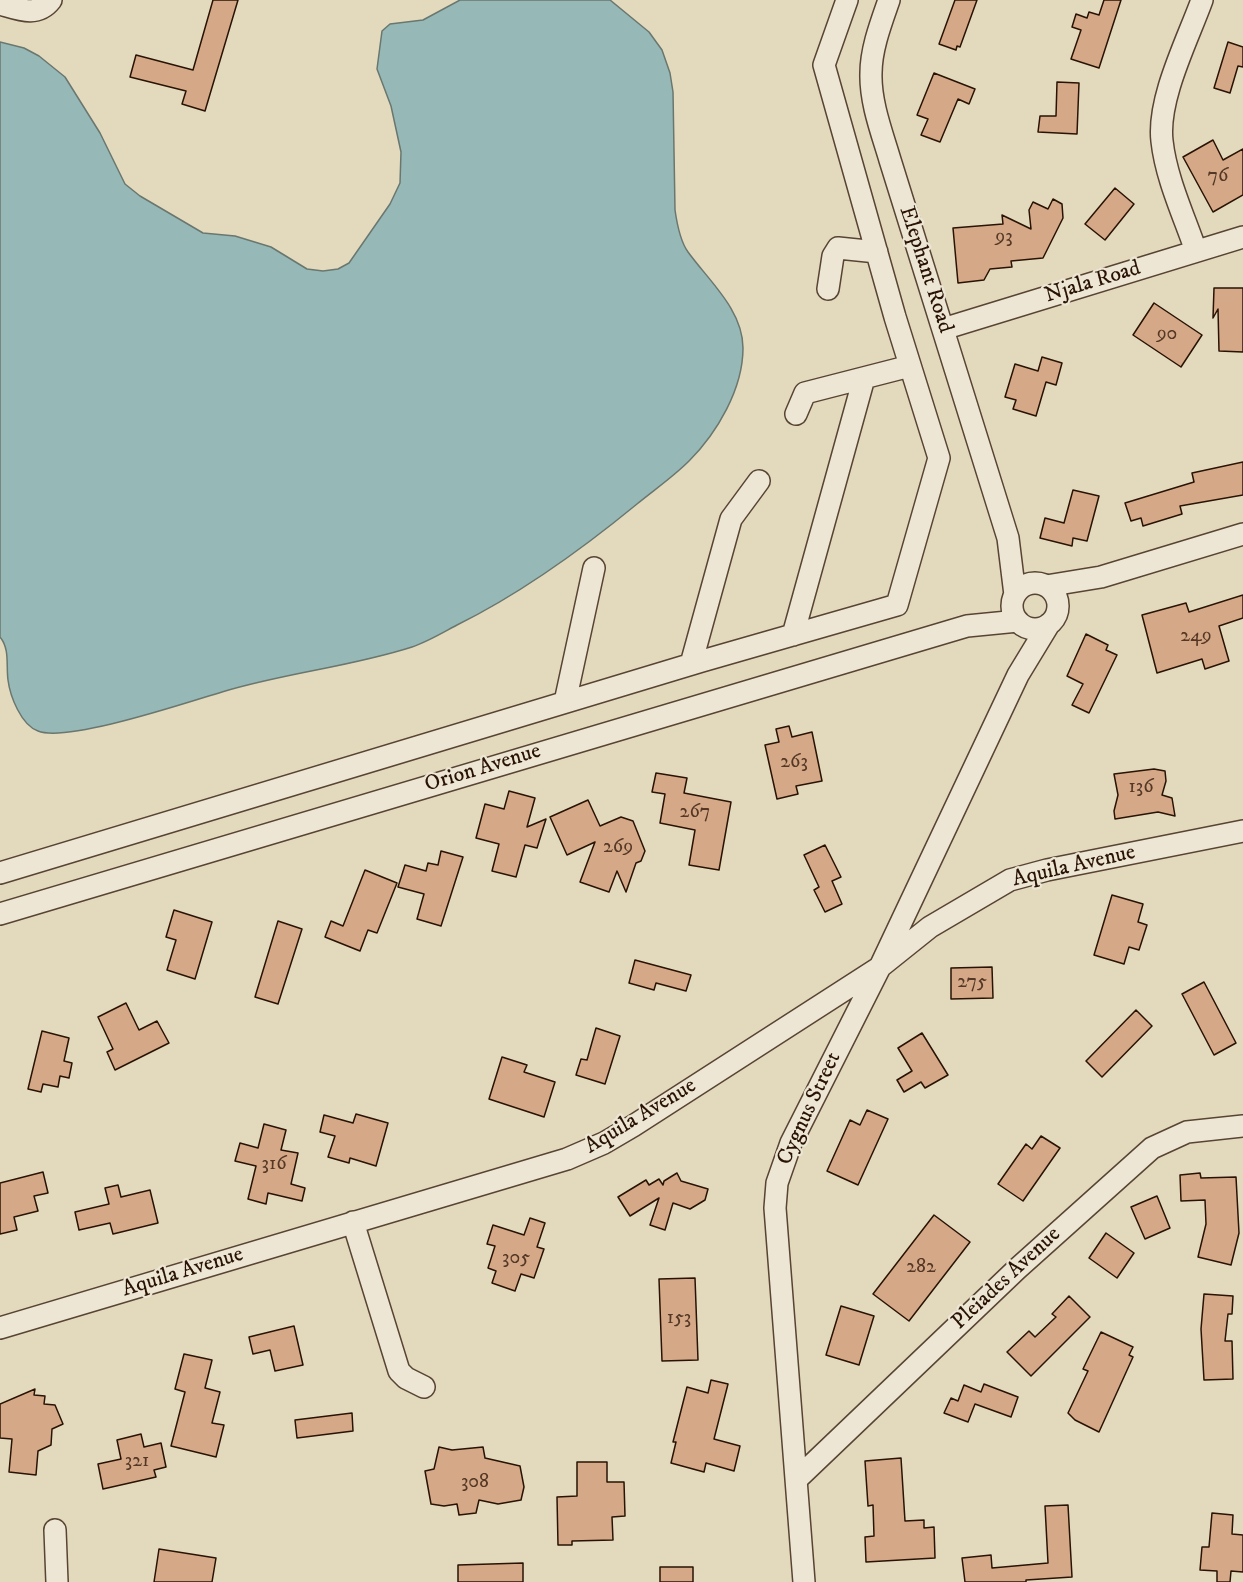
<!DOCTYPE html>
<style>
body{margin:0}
canvas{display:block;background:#e3d9bd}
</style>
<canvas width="1243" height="1582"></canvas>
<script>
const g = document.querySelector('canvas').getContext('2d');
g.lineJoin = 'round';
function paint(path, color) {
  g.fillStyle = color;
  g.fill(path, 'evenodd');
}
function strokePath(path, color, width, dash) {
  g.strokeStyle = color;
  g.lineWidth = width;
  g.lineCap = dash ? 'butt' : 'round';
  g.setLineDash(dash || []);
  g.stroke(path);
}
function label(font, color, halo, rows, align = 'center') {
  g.font = font + ' "IM FELL DW Pica",serif';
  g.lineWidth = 4.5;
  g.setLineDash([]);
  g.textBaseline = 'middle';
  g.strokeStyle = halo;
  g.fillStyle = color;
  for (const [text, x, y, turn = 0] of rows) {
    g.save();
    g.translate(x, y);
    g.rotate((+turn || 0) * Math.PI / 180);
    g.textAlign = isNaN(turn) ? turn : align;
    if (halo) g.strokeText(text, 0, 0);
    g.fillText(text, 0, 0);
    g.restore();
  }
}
const water = new Path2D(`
 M460,0H610L649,32L662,50L670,73L673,92L675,210C677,224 680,241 688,252C709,281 743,310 743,348C743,389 717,433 689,461C673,477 654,490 637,504C581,550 522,593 457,625C442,633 427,642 412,647C350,667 284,673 222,692C188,702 67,743 38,731C21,725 10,696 8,680C6,665 10,649 0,637V42L24,48L39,56L65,77L100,133L125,184L140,196L203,233L235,236L271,247L307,269L323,271L338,269L349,263L390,204L400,183L401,152L391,106L377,69L382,31L390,24L423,20Z`);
const building = new Path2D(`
 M213,0H238L205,111L182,104L186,91L130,77L136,55L193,70Z
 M955,0H977L960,47L957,46L956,50L939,44Z
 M1104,0H1121L1099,68L1071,59L1081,30L1072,27L1076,14L1087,18L1089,12L1099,15Z
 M1228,42L1243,47V67L1238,66L1230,93L1214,88Z
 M934,73L975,89L969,104L958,99L940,142L921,135L928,119L917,115Z
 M1057,82L1079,83L1077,134L1038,132L1040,116H1056Z
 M1213,140L1223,160L1243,149V195L1213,212L1183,157Z
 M1115,188L1134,204L1105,240L1085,224Z
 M1053,199L1062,204L1063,218L1043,258L1011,261L1012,267L990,269L984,280L958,283L953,228L1003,224L1002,215L1031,229L1029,210L1033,202L1048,209Z
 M1214,288H1243V352L1219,351L1218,309L1213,318Z
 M1154,303L1202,335L1181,367L1133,335Z
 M1042,357L1062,363L1056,385L1046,382L1036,416L1013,409L1016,400L1005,397L1015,364L1038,371Z
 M1243,462V495L1180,506L1182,514L1143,526L1141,518L1131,521L1125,503L1194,482L1192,473Z
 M1073,490L1099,496L1087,541L1073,538L1072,546L1040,538L1045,518L1064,523Z
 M1243,595V618L1219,626L1229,661L1205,669L1202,659L1157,673L1142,615L1186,603L1189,612Z
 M1086,634L1108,645L1106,650L1117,655L1089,713L1072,705L1083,684L1067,676Z
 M789,726L792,737L812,732L822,781L796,786L798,794L777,799L765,745L779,742L776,729Z
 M1154,769L1165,771L1166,781L1162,795L1172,798L1175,816L1158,812L1115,819L1114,811L1118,795L1114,774Z
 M656,773L687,778L684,793L731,802L719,870L689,865L695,830L660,823L665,794L652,792Z
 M509,791L535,798L527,827L546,819L537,848L525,845L516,877L492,871L499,844L476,838L485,804L504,809Z
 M588,800L600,826L621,817L633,821L645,851L641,861L636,863L626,892L617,871L609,892L580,882L595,842L567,855L550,817Z
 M825,845L841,877L832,881L842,904L825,912L814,890L819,887L804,855Z
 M441,851L463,857L441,926L417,919L424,894L398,887L405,865L426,871L428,863L438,865Z
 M365,870L397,883L377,933L368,930L360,951L325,937L331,921L343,926Z
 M1112,895L1143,904L1138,922L1147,925L1139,950L1129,947L1124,964L1094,955Z
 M174,910L212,922L195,979L167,970L176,940L166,937Z
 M278,921L302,929L278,1004L255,997Z
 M635,960L691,975L686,991L656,983L654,990L629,983Z
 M992,967L993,998L951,999V968Z
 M1204,982L1236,1043L1214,1055L1182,994Z
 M126,1003L139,1030L157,1021L169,1043L115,1070L107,1052L113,1049L98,1017Z
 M1136,1010L1152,1026L1102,1077L1086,1061Z
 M596,1028L620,1036L605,1084L576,1075L581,1059L587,1060Z
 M42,1031L69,1038L64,1061L72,1063L69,1078L60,1076L58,1087L43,1084L41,1092L28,1089Z
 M922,1033L948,1075L925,1088L921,1082L904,1092L897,1080L912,1071L898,1048Z
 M502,1057L527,1065L524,1072L555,1082L544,1117L489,1099Z
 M867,1110L888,1119L858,1185L827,1171L850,1120L860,1125Z
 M356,1114L388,1123L376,1166L350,1158L349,1163L328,1157L335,1136L320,1132L324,1115L353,1123Z
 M264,1124L286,1130L281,1150L298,1153L291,1184L305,1188L302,1201L268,1193L266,1204L248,1199L256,1166L235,1161L240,1143L258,1148Z
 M1041,1136L1060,1148L1023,1201L998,1184L1026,1144L1032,1149Z
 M43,1172L48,1193L34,1196L38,1211L14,1217L17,1230L0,1234V1183Z
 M677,1173L681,1181L708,1189L705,1200L690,1209L673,1203L665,1230L650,1225L659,1198L630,1216L618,1197L646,1180L649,1185L659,1179L663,1185L664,1181Z
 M1200,1173L1201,1178L1236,1177L1239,1233L1231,1265L1198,1257L1206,1224L1205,1200L1181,1201L1180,1175Z
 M118,1185L121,1197L150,1190L158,1223L113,1234L110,1223L79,1230L75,1212L109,1204L105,1188Z
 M1157,1196L1170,1228L1145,1239L1131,1207Z
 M934,1215L970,1242L909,1321L873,1294Z
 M530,1218L545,1223L537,1247L544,1249L534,1278L521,1274L515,1291L492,1283L496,1271L488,1268L495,1246L487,1244L493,1225L524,1235Z
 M1106,1233L1134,1253L1117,1278L1089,1258Z
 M695,1278L698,1360L662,1361L659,1279Z
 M1204,1294L1233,1296L1232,1314H1228L1225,1341H1232L1233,1379L1204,1380L1201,1329Z
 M1069,1296L1090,1317L1031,1376L1007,1352L1029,1331L1035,1337L1056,1317L1052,1314Z
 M841,1306L874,1316L859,1365L826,1355Z
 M294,1326L303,1365L275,1371L270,1350L253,1354L249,1337Z
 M1101,1332L1133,1347L1129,1355L1133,1357L1099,1432L1075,1420L1068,1413L1088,1371L1083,1369Z
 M184,1354L212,1360L205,1388L220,1392L212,1423L224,1425L216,1457L171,1446L185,1392L175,1389Z
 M711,1380L728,1384L714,1439L740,1446L734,1471L706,1463L704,1472L671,1463L676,1442H673L687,1387L708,1393Z
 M984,1384L1018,1397L1011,1417L975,1404L968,1422L944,1413L951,1398L958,1401L964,1385L981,1392Z
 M35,1389L34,1395L45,1396L44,1404L55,1405L63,1424L52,1429L51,1445L38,1451L36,1475L9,1472L12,1439L0,1438V1404Z
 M352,1413L353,1431L297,1438L295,1420Z
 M141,1434L144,1447L161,1443L166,1467L154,1470L156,1477L103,1489L98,1464L121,1459L117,1440Z
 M439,1447L452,1450L483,1447L485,1458L520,1466L524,1487L521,1500L498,1504L479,1500L476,1513L459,1515L457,1504L444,1506L431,1504L425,1471L434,1469Z
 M901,1458L905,1521L924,1520V1528L934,1527L935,1558L866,1562L865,1537L874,1536L873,1505L868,1506L865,1461Z
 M577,1462H607V1482H624L625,1516L612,1517L613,1540L572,1541V1545H558L557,1497L577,1496Z
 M1068,1505L1072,1577L1026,1580V1582H965L962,1558L991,1555L992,1568L1048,1563L1045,1506Z
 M1212,1513L1233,1515L1232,1534L1243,1535V1572L1231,1571L1230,1582H1217V1571L1200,1570L1202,1547H1209Z
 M159,1549L216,1558L212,1582H154Z
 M523,1563V1582H458V1565Z
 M660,1567H693V1582H660Z`);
const minor = new Path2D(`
 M889,0C881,23 871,49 871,73C870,102 882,133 890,160L1008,538L1015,595
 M0,4C18,9 37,18 51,0
 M1196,251C1184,216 1166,178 1162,141C1157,99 1188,39 1202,0
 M828,289L833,256L838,248L877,252
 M943,329L1243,237
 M796,414L805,393L910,366
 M1012 606a23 23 0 1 1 46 0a23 23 0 1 1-46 0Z
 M1046,586L1101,577L1243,534
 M793,635L864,378
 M691,664L731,519L759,481
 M565,702L594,568
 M0,873L702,661L897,605L939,458L895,317L824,65L847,0
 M0,914L967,626L1018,621
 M353,1222L399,1371L406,1378L424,1387
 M0,1328L567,1159L604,1143L633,1126L880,967L930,927L1010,880L1047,870L1243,831
 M797,1479L1017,1269L1152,1148L1187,1132L1243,1126
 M55,1530L57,1582
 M804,1582L775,1208L777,1183L791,1143L880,967L1018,675L1049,624`);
const numberNames = [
 ["76",1218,177],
 ["93",1004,238],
 ["90",1167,335],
 ["249",1196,637],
 ["263",794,763],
 ["136",1141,788],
 ["267",695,813],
 ["269",618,848],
 ["275",972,983],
 ["316",274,1165],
 ["305",516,1259],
 ["282",921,1268],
 ["153",679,1319],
 ["321",137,1462],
 ["308",475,1483]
];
const streetNames = [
 ["Elephant Road",925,270,72],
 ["Njala Road",1093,283,-17],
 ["Orion Avenue",483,769,-17],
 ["Aquila Avenue",1074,867,-13],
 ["Cygnus Street",810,1109,-65],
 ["Aquila Avenue",641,1117,-31],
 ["Aquila Avenue",183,1273,-17],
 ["Pleiades Avenue",1007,1279,-43]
];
paint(water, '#96b9b7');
strokePath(water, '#6a776f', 1.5);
paint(building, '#d5a887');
strokePath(building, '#291304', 1.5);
strokePath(minor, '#584432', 24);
strokePath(minor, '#ede6d4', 21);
label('20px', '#543825', null, numberNames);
label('22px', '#291304', '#ede6d4', streetNames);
</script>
